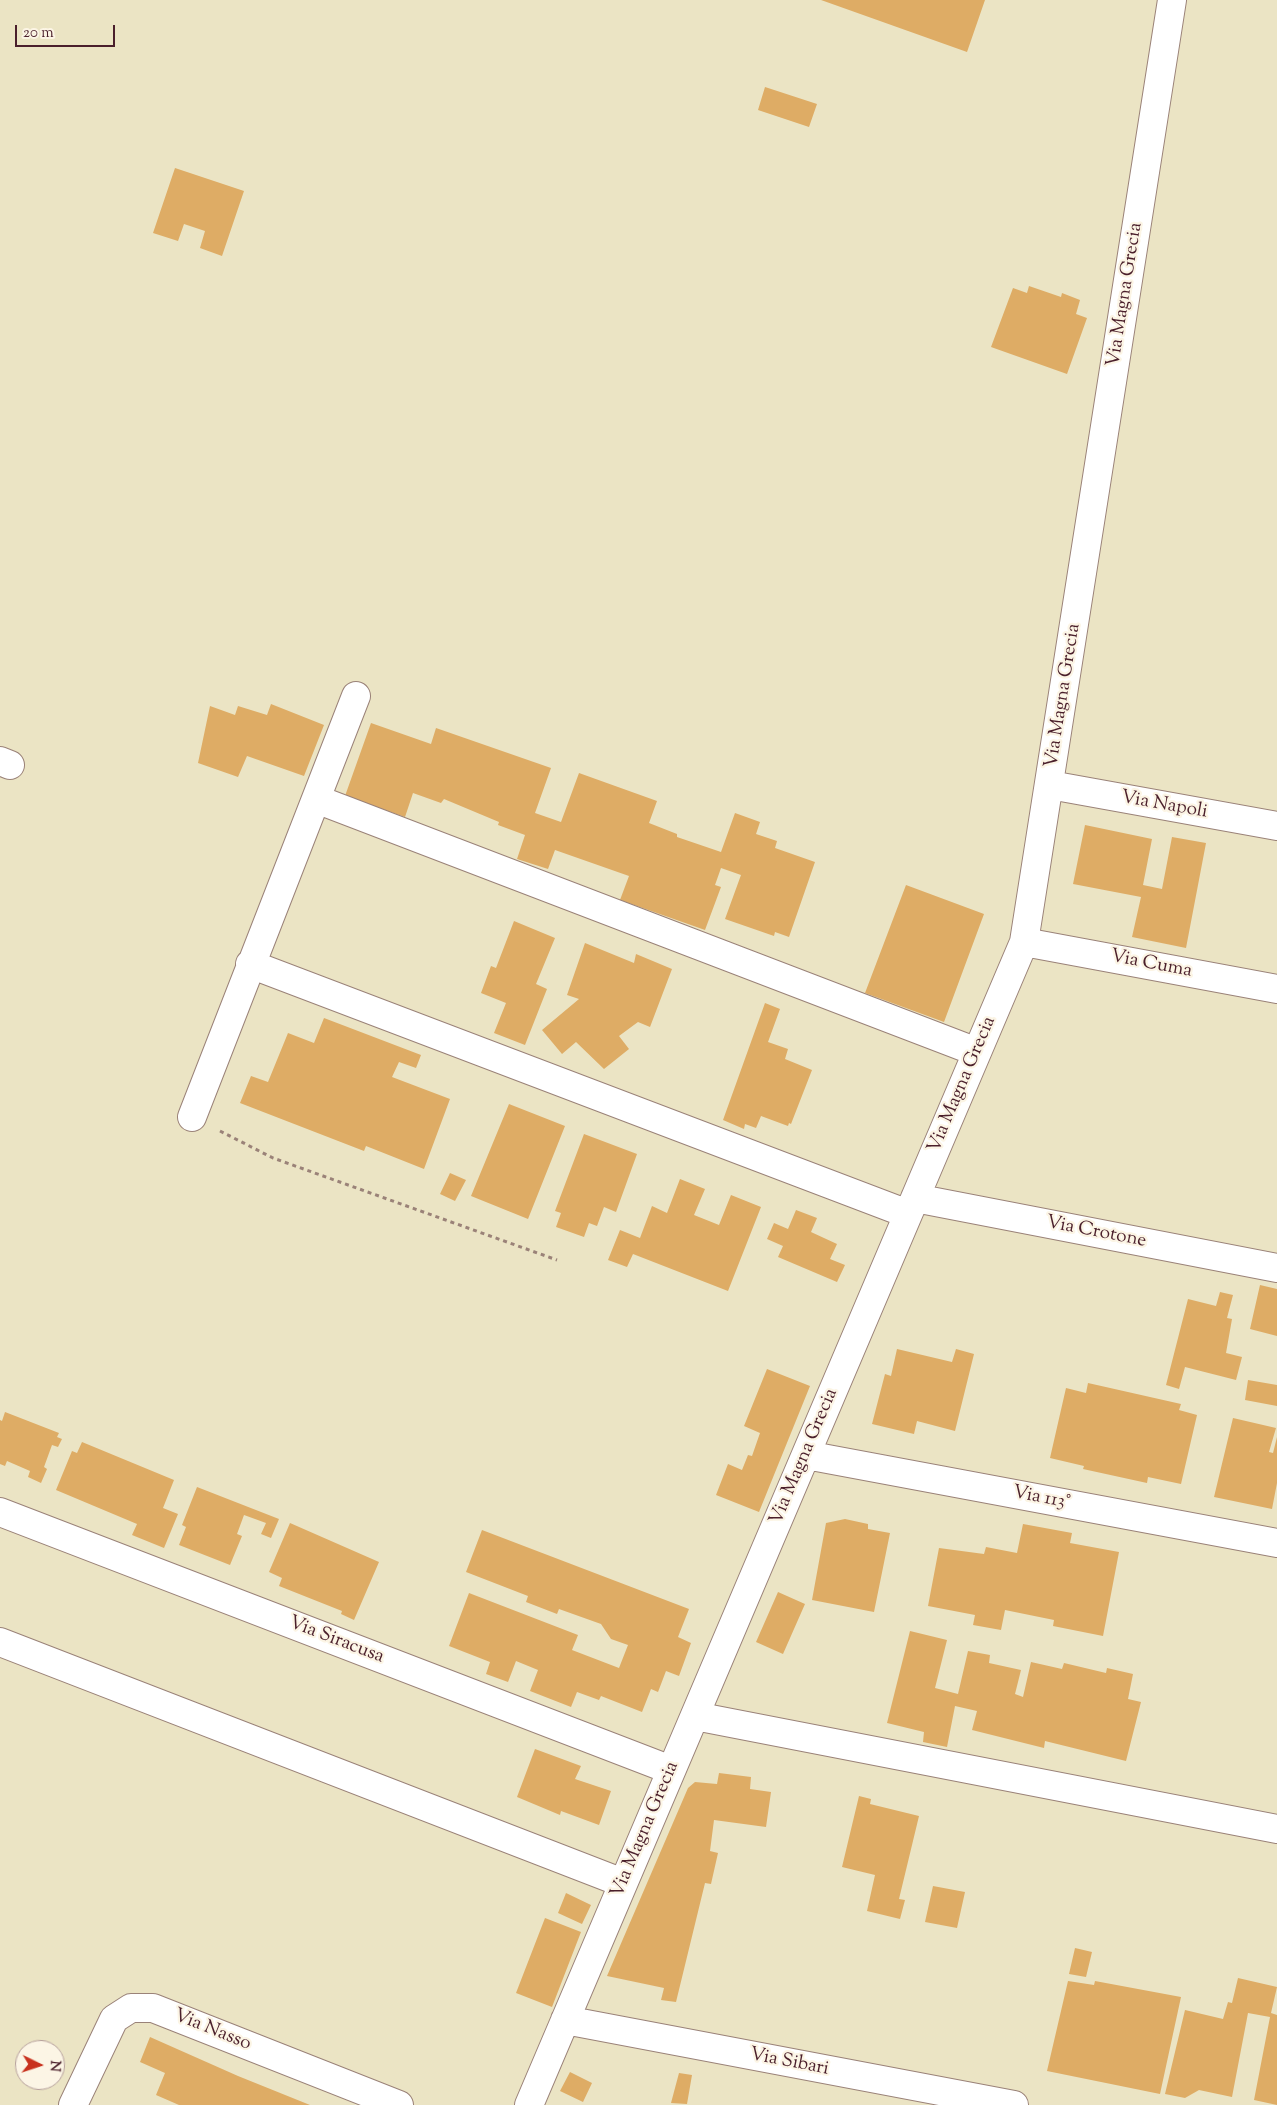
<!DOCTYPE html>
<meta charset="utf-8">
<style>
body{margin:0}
#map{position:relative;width:1277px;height:2105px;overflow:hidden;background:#ebe4c4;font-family:"Sorts Mill Goudy",serif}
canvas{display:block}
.north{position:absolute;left:15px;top:2040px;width:50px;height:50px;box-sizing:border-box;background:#fcf5e5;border:1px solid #b59f9b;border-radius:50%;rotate:94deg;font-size:14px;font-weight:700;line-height:20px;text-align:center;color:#4a1f2b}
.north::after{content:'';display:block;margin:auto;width:18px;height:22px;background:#c8321e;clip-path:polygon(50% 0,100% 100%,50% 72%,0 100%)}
.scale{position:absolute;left:15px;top:25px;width:100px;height:22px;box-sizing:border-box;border:2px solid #4a1f2b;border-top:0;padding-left:6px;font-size:15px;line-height:18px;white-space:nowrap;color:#4a1f2b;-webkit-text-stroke:4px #fcf5e5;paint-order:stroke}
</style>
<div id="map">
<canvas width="1277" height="2105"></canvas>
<div class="north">N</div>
<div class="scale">20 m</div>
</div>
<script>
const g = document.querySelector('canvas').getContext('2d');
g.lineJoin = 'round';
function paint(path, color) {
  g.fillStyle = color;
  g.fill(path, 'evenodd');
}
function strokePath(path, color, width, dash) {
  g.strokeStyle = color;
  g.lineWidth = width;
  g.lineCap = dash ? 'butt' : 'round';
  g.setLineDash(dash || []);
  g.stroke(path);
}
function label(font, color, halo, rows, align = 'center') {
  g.font = font + ' "Sorts Mill Goudy",serif';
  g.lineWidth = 4.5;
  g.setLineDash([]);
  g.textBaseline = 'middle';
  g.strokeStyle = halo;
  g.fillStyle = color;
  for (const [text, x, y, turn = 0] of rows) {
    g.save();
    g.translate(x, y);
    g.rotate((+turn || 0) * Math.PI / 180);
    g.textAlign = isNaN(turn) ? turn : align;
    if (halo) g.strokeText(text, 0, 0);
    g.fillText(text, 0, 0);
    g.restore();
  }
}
const building = new Path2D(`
 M821,0H985L967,52Z
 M765,87L817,104L809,127L758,110Z
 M175,168L244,191L222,256L200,248L205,231L184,224L178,241L153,233Z
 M1029,286L1061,297L1062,293L1080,300L1076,314L1087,318L1067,374L991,347L1013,288L1027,293Z
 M271,704L324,725L304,776L247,756L238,777L198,763L210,706L235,715L238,706L267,715Z
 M371,723L431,744L436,728L551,768L535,813L561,822L579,773L657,801L649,823L677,834V837L721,852L735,813L760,822L756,834L777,841L775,848L815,862L789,937L775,932L774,936L725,919L741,875L721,868L715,885L721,887L705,930L620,900L629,876L555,850L548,869L517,859L525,835L498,825L499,822L444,799L441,803L413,793L405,817L345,796Z
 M1085,825L1152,839L1143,885L1162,889L1172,837L1206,843L1186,948L1132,937L1141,897L1073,884Z
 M906,885L984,914L944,1022L865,993Z
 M514,921L555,938L536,984L547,989L525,1045L494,1033L506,1003L481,993L491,966L496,968Z
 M585,943L634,963L636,954L672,969L650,1027L638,1022L619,1036L629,1049L604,1069L576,1042L562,1054L542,1030L579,999L567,995Z
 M765,1003L780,1009L768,1042L788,1049L785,1059L812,1070L791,1124L789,1123L788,1126L761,1116L756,1128L745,1124L744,1129L723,1120Z
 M324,1018L421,1055L416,1068L399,1062L392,1077L450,1099L424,1169L366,1146L364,1151L240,1103L251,1076L268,1082L288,1033L314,1043Z
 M509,1104L565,1126L528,1219L471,1196Z
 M584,1134L637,1154L616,1212L604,1207L597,1226L589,1223L584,1237L556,1227L561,1213L555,1211Z
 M450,1173L466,1180L455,1201L440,1194Z
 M680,1179L705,1189L694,1215L719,1225L731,1195L761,1207L728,1291L633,1254L627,1267L608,1260L620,1230L640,1238L652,1206L667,1213Z
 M796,1210L817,1218L811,1232L837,1244L830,1259L845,1265L837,1282L778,1257L783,1246L767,1239L774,1223L788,1229Z
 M1260,1285L1277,1289V1336L1250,1329Z
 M1220,1292L1233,1295L1227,1318L1232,1319L1226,1353L1242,1357L1236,1380L1185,1367L1179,1389L1166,1385L1188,1299L1216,1306Z
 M897,1349L952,1362L956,1349L974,1354L955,1431L917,1421L914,1434L872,1424L885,1374L891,1376Z
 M767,1369L810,1386L759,1512L716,1495L728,1464L742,1470L748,1455L752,1456L760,1433L744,1426Z
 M1248,1380L1277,1385V1406L1245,1400Z
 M1088,1383L1181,1404L1179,1410L1197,1415L1181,1484L1148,1477L1147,1483L1083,1469L1084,1466L1050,1458L1066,1388L1086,1393Z
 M5,1412L59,1433L57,1437L62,1439L58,1447L52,1445L44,1467L47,1469L41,1483L28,1477L30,1471L7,1461L5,1466L0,1464V1420L2,1421Z
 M1233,1418L1276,1428L1269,1452L1273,1453L1277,1437V1483L1272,1509L1214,1497Z
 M82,1442L174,1480L163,1508L178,1514L164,1548L132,1535L137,1524L56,1490L72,1451L77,1453Z
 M197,1487L279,1519L271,1538L261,1534L266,1523L244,1515L237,1534L242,1536L230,1565L179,1545L186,1527L182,1525Z
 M845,1519L868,1524V1529L890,1533L874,1612L812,1600L826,1523Z
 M290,1523L379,1562L354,1620L341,1614L342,1611L279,1586L282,1578L269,1572Z
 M1023,1524L1072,1533L1070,1543L1119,1552L1103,1636L1053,1626L1054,1620L1005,1610L1001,1630L973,1625L975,1615L928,1606L939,1548L984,1554L986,1547L1017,1553Z
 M482,1530L689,1609L678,1637L691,1643L679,1676L666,1671L658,1692L651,1689L642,1712L601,1696L599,1700L577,1692L571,1707L530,1691L538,1670L516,1661L508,1682L486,1674L490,1662L449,1646L469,1593L578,1635L572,1650L619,1668L628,1645L611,1639L601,1624L559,1609L557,1614L526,1602L528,1596L466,1572Z
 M778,1592L805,1604L783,1654L756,1642Z
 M910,1631L947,1640L935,1688L958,1694L968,1651L990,1655L989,1663L1021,1670L1015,1694L1023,1697L1031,1662L1062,1669L1064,1663L1106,1673L1107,1668L1133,1674L1128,1699L1141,1702L1126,1761L1045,1741L1044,1748L972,1730L977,1711L955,1706L947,1747L923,1742L924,1732L887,1723Z
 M535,1749L581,1766L575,1779L611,1791L599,1825L561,1811L560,1815L517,1797Z
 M719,1773L751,1777L750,1789L771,1792L766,1827L714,1820L710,1851L718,1853L711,1884L705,1883L676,2002L661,2000L664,1988L607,1976L688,1788L695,1782L717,1784Z
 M859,1796L871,1799L870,1804L919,1816L899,1899L905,1900L900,1919L867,1911L875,1875L842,1867Z
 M933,1886L965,1892L957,1928L925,1922Z
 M566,1893L591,1905L582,1924L558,1913Z
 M545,1918L581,1932L552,2007L516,1993Z
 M1075,1948L1092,1952L1086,1977L1069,1974Z
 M1238,1978L1277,1987L1271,2013L1277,2015V2105L1254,2100L1270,2017L1248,2013L1232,2097L1199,2090L1185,2098L1165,2094L1185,2010L1223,2019L1228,2002L1232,2003Z
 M1068,1981L1094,1985L1095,1981L1181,1997L1160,2094L1047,2071Z
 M150,2037L238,2076L310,2105H179L156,2095L165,2073L140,2062Z
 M570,2072L592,2083L583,2102L560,2091Z
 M679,2073L692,2075L687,2104L671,2103Z`);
const path = new Path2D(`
 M220,1131L273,1158L557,1260`);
const minor = new Path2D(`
 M0,761L10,765
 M1050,785L1277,826
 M316,799L977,1052
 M1024,942L1277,989
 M250,964L908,1214
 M192,1117L356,696
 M915,1198L1277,1268
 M806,1455L1277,1543
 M0,1512L671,1770
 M0,1642L623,1883
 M695,1716L1277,1829
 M565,2020L1014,2105
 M73,2105L114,2019L131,2008H153L399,2105
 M529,2105L1024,942L1172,0`);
const streetNames = [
 ["Via Magna Grecia",1126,295,-81],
 ["Via Magna Grecia",1064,696,-81],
 ["Via Napoli",1164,806,10],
 ["Via Cuma",1151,965,11],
 ["Via Magna Grecia",963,1085,-67],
 ["Via Crotone",1096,1233,11],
 ["Via Magna Grecia",805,1457,-67],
 ["Via 113°",1041,1499,11],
 ["Via Siracusa",336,1641,21],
 ["Via Magna Grecia",646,1830,-67],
 ["Via Nasso",212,2031,22],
 ["Via Sibari",789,2063,11]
];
paint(building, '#deac65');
strokePath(minor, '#9a8278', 30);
strokePath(path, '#9a8278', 3, [4, 4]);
strokePath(minor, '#fff', 28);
label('19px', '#4a1f2b', '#fcf5e5', streetNames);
</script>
